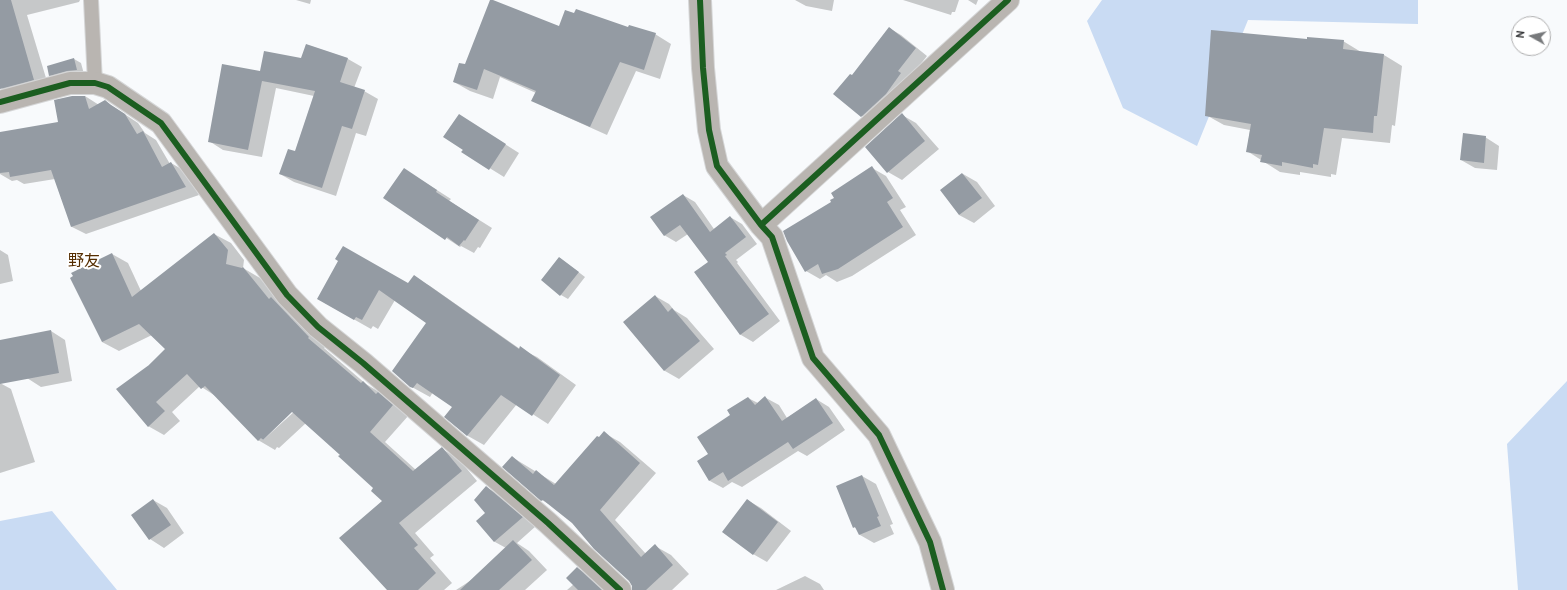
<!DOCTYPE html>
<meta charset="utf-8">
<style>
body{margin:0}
#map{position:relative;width:1567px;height:590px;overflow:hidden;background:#f8fafc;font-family:"PT Sans",sans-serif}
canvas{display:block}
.north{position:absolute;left:1511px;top:16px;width:40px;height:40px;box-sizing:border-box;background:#fff;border:1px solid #adadae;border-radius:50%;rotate:278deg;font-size:11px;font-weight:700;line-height:16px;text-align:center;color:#323335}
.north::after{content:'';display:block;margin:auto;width:14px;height:18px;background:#77797b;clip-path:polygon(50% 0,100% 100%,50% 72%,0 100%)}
</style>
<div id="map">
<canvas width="1567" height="590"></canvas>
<div class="north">N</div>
</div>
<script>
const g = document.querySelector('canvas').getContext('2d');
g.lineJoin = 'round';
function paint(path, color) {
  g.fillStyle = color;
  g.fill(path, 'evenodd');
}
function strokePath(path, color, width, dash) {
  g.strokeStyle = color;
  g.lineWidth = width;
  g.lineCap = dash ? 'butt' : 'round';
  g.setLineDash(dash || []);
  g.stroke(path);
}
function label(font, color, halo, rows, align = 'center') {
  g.font = font + ' "PT Sans","Noto Sans JP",sans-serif';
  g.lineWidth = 4;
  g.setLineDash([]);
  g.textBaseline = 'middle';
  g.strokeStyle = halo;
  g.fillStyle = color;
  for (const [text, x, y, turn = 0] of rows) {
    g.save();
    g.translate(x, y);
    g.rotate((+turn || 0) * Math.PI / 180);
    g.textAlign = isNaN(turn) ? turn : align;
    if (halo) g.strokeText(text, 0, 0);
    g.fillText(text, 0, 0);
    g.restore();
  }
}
const forest = new Path2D(`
 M1102,0H1418V24L1248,20L1197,146L1123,108L1087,21Z
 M1567,381V590H1518L1507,444Z
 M52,511L117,590H0V521Z`);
const shadow = new Path2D(`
 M0,0H80L79,2L27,15L49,88L16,97L1,88Z
 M296,0H311L310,4Z
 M795,0H834L832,11L806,6Z
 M903,0H959L955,12H952L951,15Z
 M968,0H978L976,5Z
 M559,28L629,29L655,34L671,44L660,79L636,71L607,135L549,109L533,100L536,93L500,77L493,99L470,91L454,82L465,66Z
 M889,28L901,35L927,56L874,123L862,116L852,76Z
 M1308,40L1343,41L1361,52L1384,55L1402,66L1395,126L1392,125L1390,143L1342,138L1336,175L1331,174V177L1300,172V175L1280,172L1247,151L1250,130L1224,125L1206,115Z
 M306,45L348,59L362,67L354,88L364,91L378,99L366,136L356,133L336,196L294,182L280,174L296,152L314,96L276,88L262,157L223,150L209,141L261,72L302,59Z
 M74,59L81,63L84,74L56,79L49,75Z
 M85,96L99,105L105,101L138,123L145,133L156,140L170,164L171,163L185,171L199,195L86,234L72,227L55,179L24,184L17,180L12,181L0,174V133L59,123Z
 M459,115L519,153L504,177L462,151L464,149Z
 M902,115L916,123L939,149L902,180L888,172Z
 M1485,137L1499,146L1497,170L1475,168L1461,160Z
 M872,168L886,176L906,207L900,210L916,235L852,276L837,282L826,275L820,279L806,271L832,202Z
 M404,169L451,199L449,201L492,228L480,248L478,247L474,253L461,246L460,247L385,198Z
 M963,174L977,182L995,206L974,223L959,215Z
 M683,195L695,202L714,229L730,217L742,224L757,244L736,260L738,262L737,263L780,321L753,342L741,335L696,272L710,262L688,234L676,242L664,235Z
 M214,234L231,243L244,260L243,268L260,278L281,304L325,347L324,348L366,384L379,392L409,415L385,442L416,470L442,449L458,458L477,481L415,533L434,555L430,558L452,583L444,590H388L383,501L374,488L341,455L306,423L279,448L277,447L275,450L258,440L217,397L200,386L172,412L180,421L164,435L148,426L149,365L166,349L152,335L119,351L102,342L112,254L128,263L141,291ZM295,408L296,410L263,440L262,439Z
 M0,250L8,255L13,281L0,284Z
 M560,258L585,277L568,299L561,295Z
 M414,277L430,286L520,349L537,357L576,385L548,424L517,404L484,445L468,436L446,417L454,407L433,392L430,397L410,386L427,323L395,300L378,329L373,326L371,329L318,299L409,284Z
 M655,296L669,304L674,310L687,318L714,349L679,379L665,371L624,322Z
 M51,331L65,340L72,381L41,387L27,378Z
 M0,383L11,389L35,462L0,473Z
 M748,398L758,403L766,398L779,405L787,418L816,399L829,407L845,430L807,456L798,451L742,487L732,482L723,488L710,481L698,461L709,454L732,416Z
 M604,433L620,442L656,473L615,520L646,554L655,546L671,555L689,574L672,590H633V586L629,580L572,522L552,506L542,500L512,457L556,484Z
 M862,476L876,484L893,524L890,525L894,534L874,543L860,535L858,529L854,527Z
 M486,487L500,495L536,526L517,543L529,551L547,570L525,590H456L476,577L506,548L495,542L477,521L487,513Z
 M153,500L167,508L184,533L164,548L150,539Z
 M747,500L761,508L791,531L767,562L753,554Z
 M577,568L593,577L607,590H567L574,584Z
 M805,576L820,584L824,590H776Z`);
const building = new Path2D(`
 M0,0H11L34,80L0,89Z
 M490,0H493L559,26L565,10L574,13L576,9L628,27L629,25L656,33L644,70L620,62L590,127L531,101L536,91L484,69L477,90L453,82L459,63L465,64Z
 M889,27L916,48L898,71L901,73L886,94L861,117L833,94L850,74L852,75Z
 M1211,30L1307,39V37L1344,40L1343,49L1384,54L1377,116H1374L1373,133L1324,128L1318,165L1313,164V168L1282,162V166L1260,162L1262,155L1246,152L1251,124L1205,116Z
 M306,44L348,58L340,82L365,90L352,129L342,126L322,188L279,174L288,149L295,151L315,91L262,81L248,150L208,142L222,64L260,71L264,51L301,58Z
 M74,58L77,70L67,71L49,76L47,66Z
 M72,96H85L89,109L105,100L111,105L125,114L137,134L143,131L162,167L171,162L186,187L71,227L51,170L10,177L9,172L0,173V132L58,122L54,100Z
 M902,113L925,141L887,173L865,147Z
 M459,114L506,144L489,170L461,152L463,150L443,137Z
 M1463,133L1486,136L1484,163L1460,160Z
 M872,166L893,198L887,202L903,227L838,269L822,274L818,264L805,272L787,241L783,231L831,202L830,200L834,198L831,193Z
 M404,168L437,190L436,192L479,220L465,241L464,240L459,246L447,237L445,240L383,198Z
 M962,173L982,198L959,215L940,190Z
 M683,194L710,232L730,216L746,237L725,253L727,255L725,256L769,314L740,335L694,272L708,262L680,225L664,236L650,217Z
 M214,233L228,250L226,264L242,268L243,267L269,299L271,297L309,337L308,338L361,383L363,381L376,394L378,392L393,405L370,432L413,471L442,447L462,471L399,523L418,545L414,548L436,573L418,590H387L339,538L382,501L371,491L373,488L338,456L340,455L292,412L263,440L261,438L258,441L205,386L201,389L187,374L156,402L165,411L148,427L116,389L149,365L165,349L139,324L102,342L70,278L73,276L71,273L112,253L132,297Z
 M343,246L408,283L414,275L519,349L520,346L560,375L532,416L501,395L467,436L444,417L452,407L417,383L413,388L410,387L392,371L426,323L379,290L362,320L356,317L354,320L317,299L338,261L335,259Z
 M559,257L579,272L560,296L541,280Z
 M655,295L668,312L672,308L700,341L664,371L623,322Z
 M51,330L59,373L0,384V340Z
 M765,396L782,421L816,398L833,423L793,449L788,442L728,481L723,472L709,481L697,461L708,454L697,437L730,415L727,410L748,397L755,405Z
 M604,431L640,463L600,510L641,557L655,544L673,565L646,590H632V586L629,581L594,549L572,523L543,500L541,501L502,467L512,456L533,474L536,470L554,485L597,436L599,437Z
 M862,475L879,516L877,517L881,526L859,535L855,527L853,528L836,486Z
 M486,486L523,517L494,542L476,521L485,513L474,500Z
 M153,499L171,525L149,540L131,515Z
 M747,499L778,522L753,555L722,532Z
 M513,540L532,560L499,590H460Z
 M577,567L602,590H578L566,578Z`);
const lane = new Path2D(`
 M91,0L95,83`);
const street = new Path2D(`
 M700,0L703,68L709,130L717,166L761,225L772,237L813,358L879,435L930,542L943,590
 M0,102L70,83H95L108,87L161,123L287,295L318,327L363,363L548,523L620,590
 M761,225L1008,0`);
const cycleway = new Path2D(`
 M700,0L703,68L709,130L717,166L761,225L772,237L813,358L879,435L930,542L943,590
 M0,102L70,83H95L108,87L161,123L287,295L318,327L363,363L548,523L620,590
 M761,225L1008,0`);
const quarterNames = [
 ["野友",84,261]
];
paint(forest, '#c9dbf3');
paint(shadow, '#0003');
paint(building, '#949ba3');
strokePath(lane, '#d5d6d7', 16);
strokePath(street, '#d5d6d7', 24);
strokePath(lane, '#b9b5b1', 14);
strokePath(street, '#b9b5b1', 22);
strokePath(cycleway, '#1b5e20', 6);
label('16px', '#552d00', '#fff', quarterNames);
</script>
